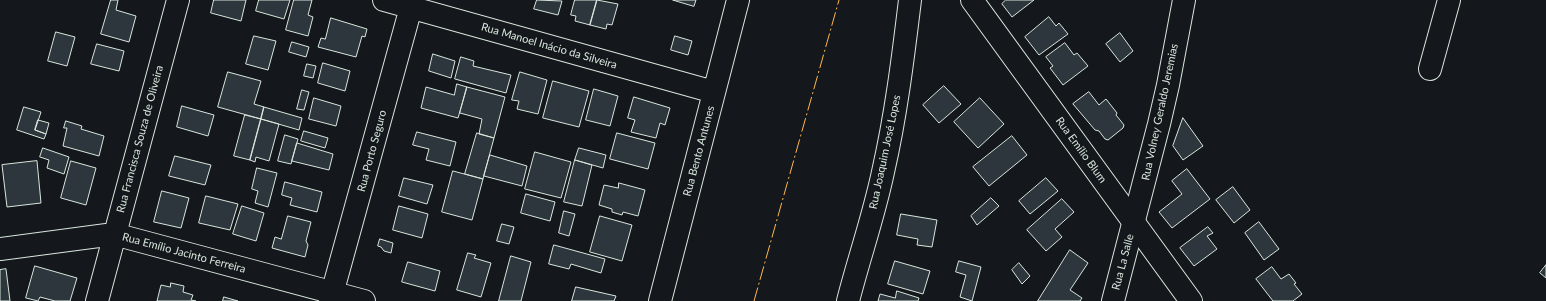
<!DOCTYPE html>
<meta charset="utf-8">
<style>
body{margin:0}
canvas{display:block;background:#14181c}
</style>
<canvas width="1546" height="301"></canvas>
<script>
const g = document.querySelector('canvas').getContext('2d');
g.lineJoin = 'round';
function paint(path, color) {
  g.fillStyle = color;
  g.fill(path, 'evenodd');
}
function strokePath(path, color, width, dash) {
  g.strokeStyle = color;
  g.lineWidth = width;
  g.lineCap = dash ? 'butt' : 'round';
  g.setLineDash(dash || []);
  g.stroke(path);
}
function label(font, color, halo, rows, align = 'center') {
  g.font = font + ' Lato,sans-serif';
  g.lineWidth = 3;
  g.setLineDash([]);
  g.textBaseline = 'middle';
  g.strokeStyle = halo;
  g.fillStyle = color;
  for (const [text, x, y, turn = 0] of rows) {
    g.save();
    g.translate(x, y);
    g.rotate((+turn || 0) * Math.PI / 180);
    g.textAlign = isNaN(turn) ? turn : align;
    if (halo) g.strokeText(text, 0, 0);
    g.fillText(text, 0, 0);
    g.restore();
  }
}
const building = new Path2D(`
 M111,0H118L116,10L136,16L129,42L101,34Z
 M214,0H246L241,21L211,13Z
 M259,0H290L284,19L256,11Z
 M294,0H312L308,15L313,17L308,36L286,30Z
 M537,0L562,1L558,15L534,9Z
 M575,0H597L590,25L575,21L576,16L571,15Z
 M597,0L618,4L612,25L607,24L606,29L590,25Z
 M673,0H696L694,6Z
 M1006,0H1034L1012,17L1002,4Z
 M1049,17L1056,26L1059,23L1068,34L1039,55L1025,37Z
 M331,18L367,29L365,37L362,36L356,57L318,47L321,38L325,39Z
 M56,32L75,37L67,66L48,61Z
 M1120,33L1133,51L1120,62L1106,44Z
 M254,36L276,41L268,70L246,64Z
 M675,36L692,41L688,55L671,50Z
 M292,42L309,47L306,57L289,52Z
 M1065,43L1074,55L1077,53L1088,66L1063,85L1050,68L1053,66L1046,57Z
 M97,44L124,51L119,71L91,64Z
 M433,54L455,61L451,78L429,71Z
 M461,57L474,61L473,66L511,75L506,93L455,79Z
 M323,63L350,71L345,91L318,83Z
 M307,64L316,66L313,78L304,76Z
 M228,72L261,81L254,104L264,107L261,119L218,107Z
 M520,72L547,80L538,114L517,109L519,101L512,100Z
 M553,81L589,91L579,127L543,118Z
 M457,84L467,87L458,118L421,108L426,87L454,95Z
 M944,86L961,104L939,123L923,105Z
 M467,87L505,97L494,138L479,134L482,119L460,113Z
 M594,89L618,96L610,126L586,120Z
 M302,90L309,92L304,110L297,109Z
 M1089,92L1099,105L1106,99L1117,113L1116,115L1124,125L1123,128L1108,140L1105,139L1099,131L1095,130L1073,104Z
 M634,97L670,108L665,125L660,123L656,138L631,132L635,120L628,118Z
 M314,98L341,106L336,126L309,119Z
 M980,98L1004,124L978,148L954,122Z
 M182,106L214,115L208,136L177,127Z
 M24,107L41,112L35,130L46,134L44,139L17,130Z
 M264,107L302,118L299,130L261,119Z
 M245,115L261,119L250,160L234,156Z
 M1183,118L1203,146L1183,160L1173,146Z
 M261,119L279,124L269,161L256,157L255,162L250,160Z
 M38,120L49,123L46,134L35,130Z
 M66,121L82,126L81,129L104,136L99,156L63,146L67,128H64Z
 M304,131L328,138L325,148L301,141Z
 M417,132L456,142L450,166L426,160L429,149L413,145Z
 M477,133L494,138L483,179L465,174Z
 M617,133L655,143L648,169L610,159Z
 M285,135L298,139L291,164L278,161Z
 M1012,136L1027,155L989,186L973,167Z
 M297,143L333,154L329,170L292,161Z
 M43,148L69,157L64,174L47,168L49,160L40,157Z
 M579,148L606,155L603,168L575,160Z
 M535,152L571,162L561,198L525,189Z
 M490,155L527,166L522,186L484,176Z
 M175,156L211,165L205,185L169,176Z
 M575,160L592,165L582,206L564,202Z
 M37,161L41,203L7,207L2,165Z
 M71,161L96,168L86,205L61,198Z
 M257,168L277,173L268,207L255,203L258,191L252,189Z
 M1187,169L1210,199L1172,228L1159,212L1182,194L1172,181Z
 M453,171L483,179L472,220L442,212Z
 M404,178L433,185L427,204L399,196Z
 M1046,178L1058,191L1030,214L1019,201Z
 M285,182L322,192L317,212L290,205L292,198L282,195Z
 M619,183L645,190L638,216L623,212L622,215L612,212V209L599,205L604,185L618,188Z
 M1233,187L1250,210L1234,223L1216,200Z
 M162,191L189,198L181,228L154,222Z
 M526,194L555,202L550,221L521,213Z
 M206,196L238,204L230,230L199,223Z
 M991,198L999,206L977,225L971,216Z
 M1062,199L1074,212L1055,229L1062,237L1046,251L1027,230Z
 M242,206L264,213L256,241L233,234Z
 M399,206L428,214L422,238L393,230Z
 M564,211L575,214L569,236L559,233Z
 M901,214L937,220L932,247L917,245L918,239L897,235Z
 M288,216L311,222L306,241L308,245L305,257L272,248L275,237L281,239Z
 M600,216L632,225L622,261L590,252Z
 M1259,222L1279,249L1264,260L1245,233Z
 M502,224L514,227L509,244L497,241Z
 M1208,227L1213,233L1207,236L1217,249L1194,266L1180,248Z
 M380,239L393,243L391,253L384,251L381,247L378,246Z
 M554,245L605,259L601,273L571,264L569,269L549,264Z
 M1070,250L1088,263L1070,290L1082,298L1080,301H1038Z
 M468,253L476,255L474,258L491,263L481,297L457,290Z
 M511,256L531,262L521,301H499Z
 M895,261L930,271L923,294L888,284Z
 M959,261L981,267L972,301L960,297L966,275L956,272Z
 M408,262L440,271L435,291L402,282Z
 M1019,263L1030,276L1022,284L1012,270Z
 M1546,265V278L1540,273Z
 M35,266L77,278L70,301H55L40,297L38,301L26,298Z
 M1272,267L1281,279L1289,274L1296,283L1294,284L1302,294L1293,301H1273L1256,279Z
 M6,269L10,301H0V270Z
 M171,283L184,286L183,292L193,295L191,300L196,301H157L161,285L170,287Z
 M576,287L616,296L614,301H572Z
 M897,291L919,298L918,301H878L880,294L895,298Z
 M224,297L238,301H223Z`);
const minor = new Path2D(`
 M384,0L714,92
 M1430,69L1449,0
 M0,249L114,234L364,301
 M97,301L178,0
 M330,301L413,0
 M660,301L738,0
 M848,301C859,258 874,215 883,172C896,115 903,58 910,0
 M1113,301L1159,124L1168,85L1184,0`);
const major = new Path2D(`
 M972,0L1191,301`);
const power = new Path2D(`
 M754,301L839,0`);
const streetNames = [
 ["Rua Manoel Inácio da Silveira",549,46,16],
 ["Rua Volney Geraldo Jeremias",1160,112,-78],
 ["Rua Francisca Souza de Oliveira",140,139,-75],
 ["Rua Emílio Blum",1081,150,54],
 ["Rua Porto Seguro",372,151,-75],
 ["Rua Bento Antunes",699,151,-75],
 ["Rua Joaquim José Lopes",885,152,-78],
 ["Rua Emílio Jacinto Ferreira",184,253,15],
 ["Rua La Salle",1123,262,-75]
];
paint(building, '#2c363c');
strokePath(building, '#d8e6dc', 1);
strokePath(minor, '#d8e6dc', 24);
strokePath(major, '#d8e6dc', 24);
strokePath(minor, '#14181c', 22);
strokePath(major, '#14181c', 22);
strokePath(power, '#ffb74d', 1, [14, 3, 2, 3]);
label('11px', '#d8e6dc', '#14181c', streetNames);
</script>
